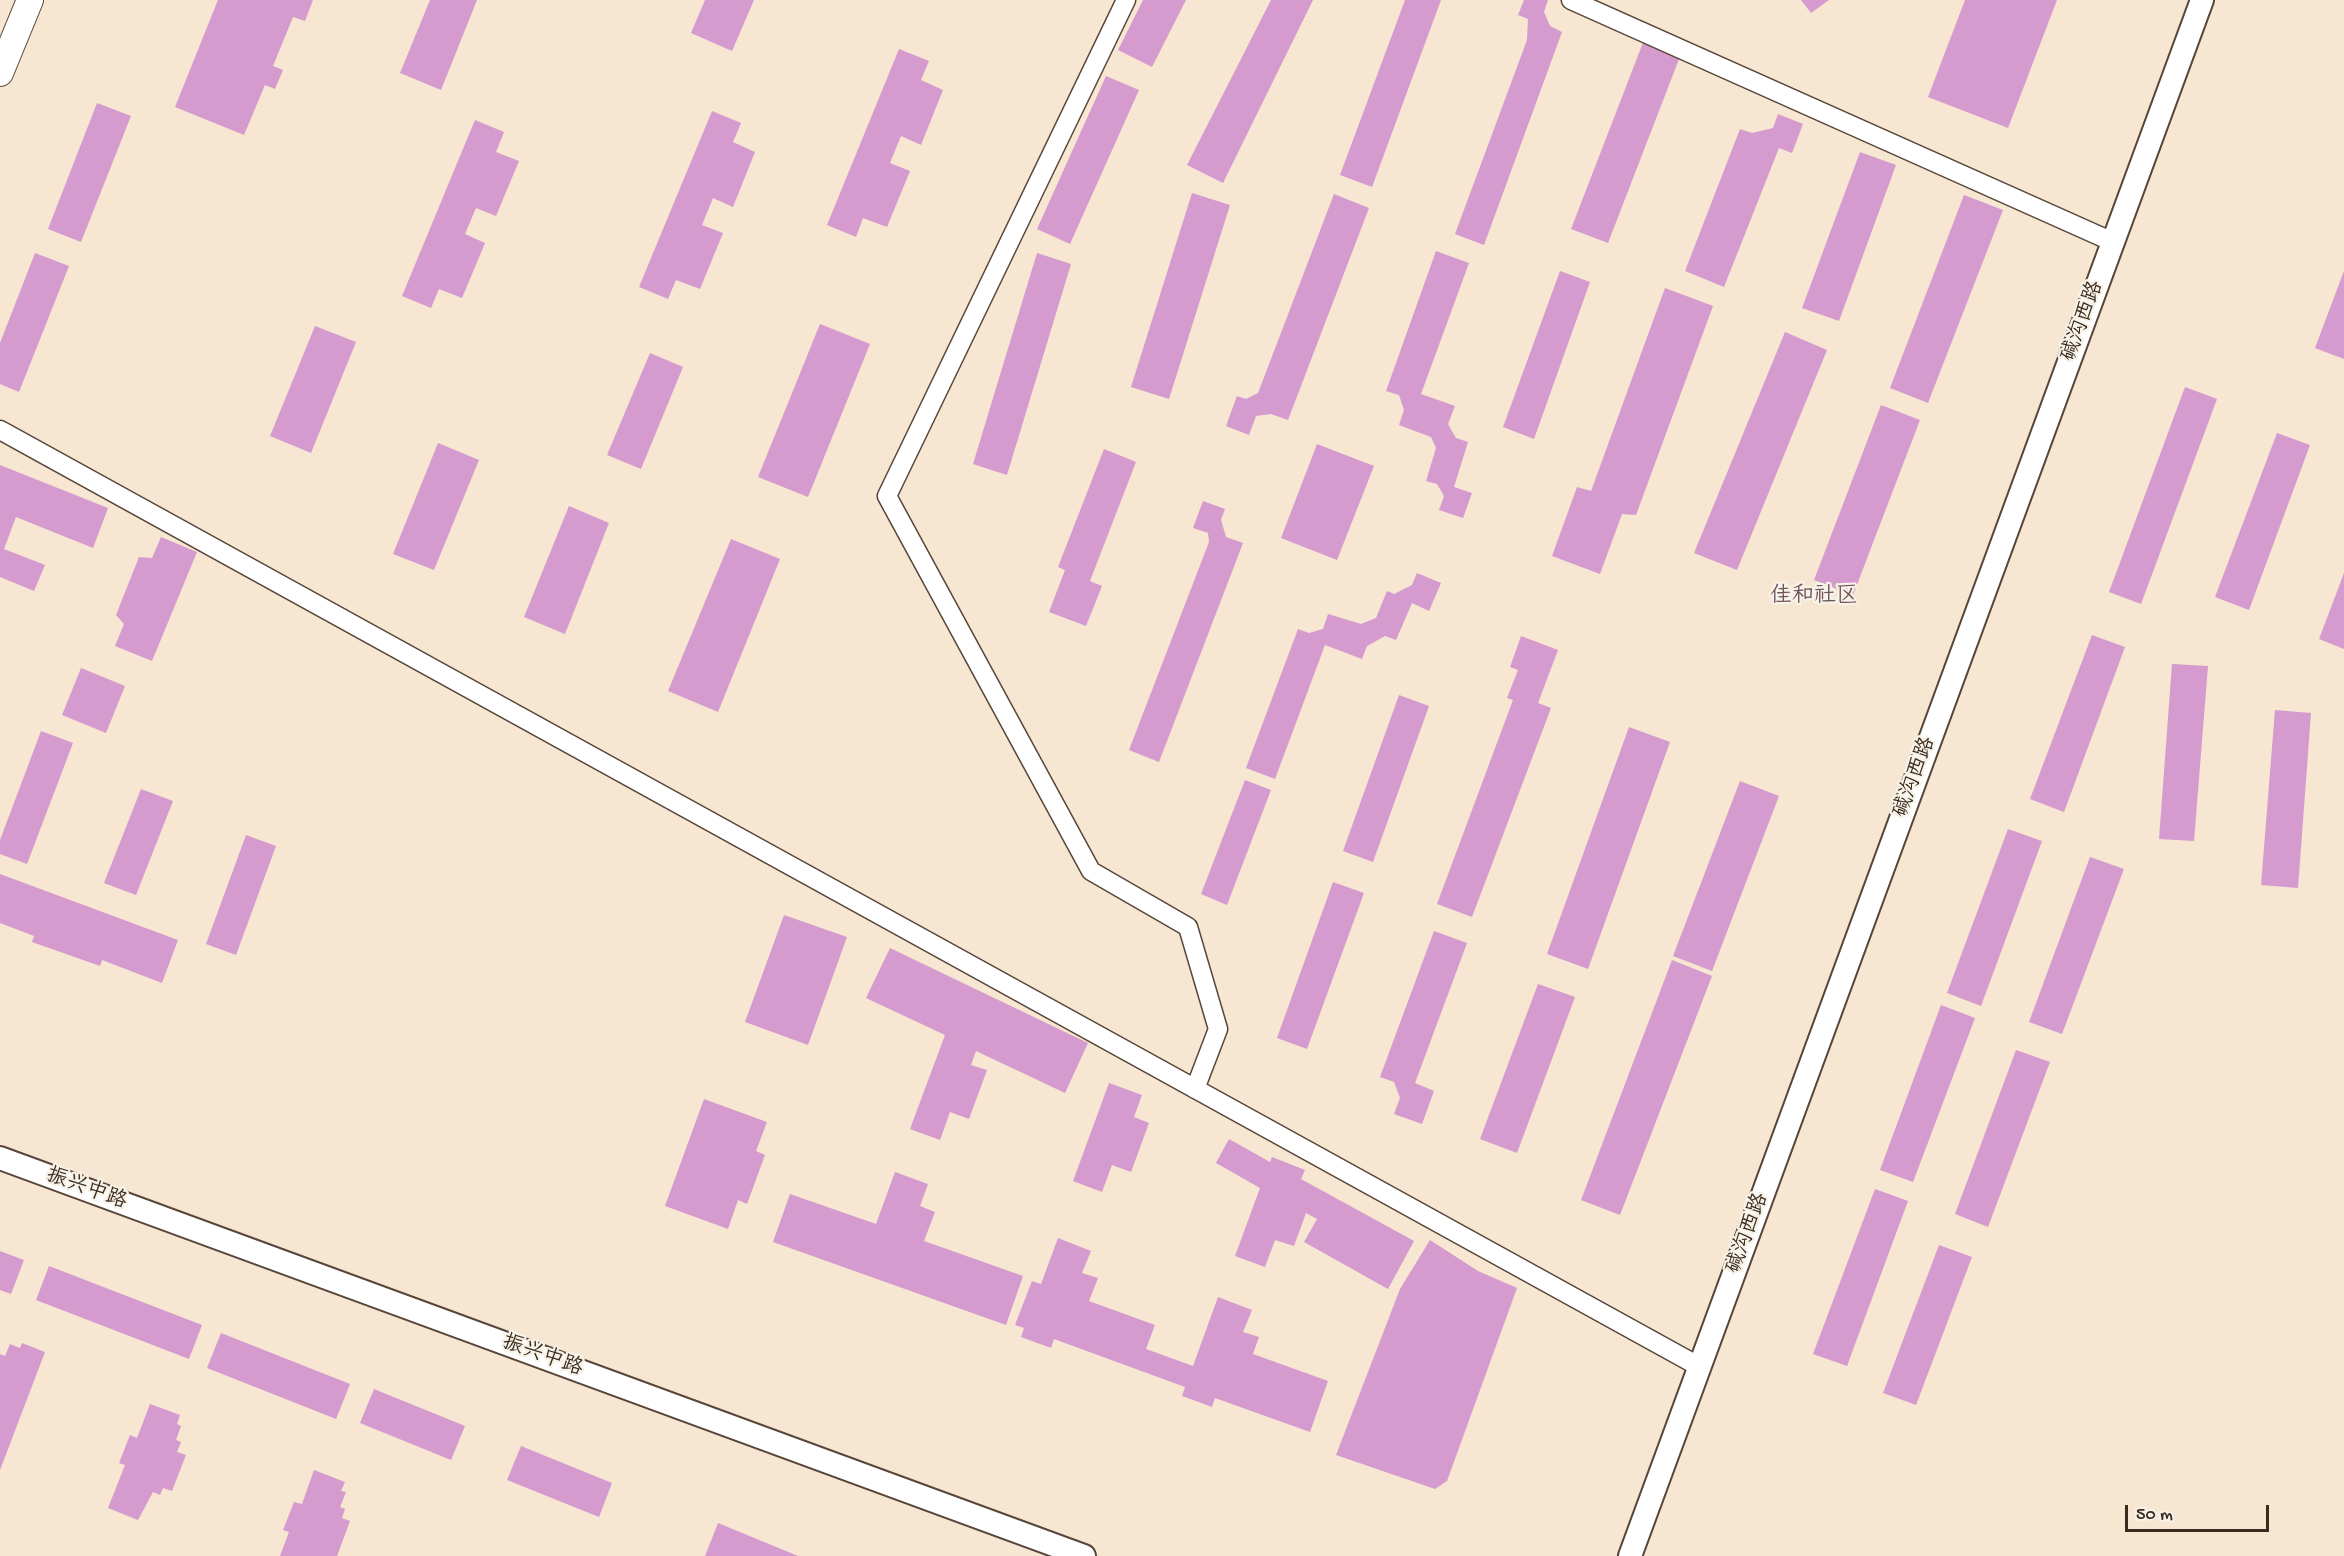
<!DOCTYPE html>
<meta charset="utf-8">
<style>
body{margin:0}
#map{position:relative;width:2344px;height:1556px;overflow:hidden;background:#f6e6d2;font-family:"Gochi Hand",sans-serif}
canvas{display:block}
.scale{position:absolute;left:2125px;top:1505px;width:144px;height:27px;box-sizing:border-box;border:3px solid #3b2a1e;border-top:0;padding-left:8px;font-size:18px;line-height:21px;white-space:nowrap;color:#3b2a1e;-webkit-text-stroke:4px #f7f3e8;paint-order:stroke}
</style>
<div id="map">
<canvas width="2344" height="1556"></canvas>
<div class="scale">50 m</div>
</div>
<script>
const g = document.querySelector('canvas').getContext('2d');
g.lineJoin = 'round';
function paint(path, color) {
  g.fillStyle = color;
  g.fill(path, 'evenodd');
}
function strokePath(path, color, width, dash) {
  g.strokeStyle = color;
  g.lineWidth = width;
  g.lineCap = dash ? 'butt' : 'round';
  g.setLineDash(dash || []);
  g.stroke(path);
}
function label(font, color, halo, rows, align = 'center') {
  g.font = font + ' "Gochi Hand","LXGW WenKai TC",sans-serif';
  g.lineWidth = 4.5;
  g.setLineDash([]);
  g.textBaseline = 'middle';
  g.strokeStyle = halo;
  g.fillStyle = color;
  for (const [text, x, y, turn = 0] of rows) {
    g.save();
    g.translate(x, y);
    g.rotate((+turn || 0) * Math.PI / 180);
    g.textAlign = isNaN(turn) ? turn : align;
    if (halo) g.strokeText(text, 0, 0);
    g.fillText(text, 0, 0);
    g.restore();
  }
}
const building = new Path2D(`
 M218,0H313L305,21L293,17L273,66L283,70L275,89L265,85L244,135L175,107Z
 M430,0H477L441,90L400,73Z
 M705,0H754L732,51L691,33Z
 M1143,0H1186L1152,67L1118,50Z
 M1271,0H1313L1223,183L1187,165Z
 M1405,0H1441L1372,187L1340,175Z
 M1524,0H1548L1544,12L1550,26L1562,32L1484,245L1455,234L1527,40L1528,19L1518,15Z
 M1801,0H1829L1811,13Z
 M1965,0H2057L2008,128L1928,97Z
 M1644,40L1681,54L1608,243L1571,229Z
 M899,49L929,61L921,80L943,90L921,145L901,136L890,163L910,171L887,227L863,218L856,237L827,225Z
 M1106,76L1139,90L1070,244L1037,229Z
 M97,103L131,116L81,242L48,229Z
 M712,111L741,123L733,142L755,152L733,207L713,198L702,225L723,233L700,289L676,280L668,299L639,287Z
 M1778,114L1803,124L1792,153L1779,148L1724,287L1685,271L1740,129L1752,133L1773,128Z
 M475,120L504,132L496,152L519,161L496,216L476,208L465,234L485,243L462,298L439,289L431,308L402,296Z
 M1860,152L1896,165L1839,321L1802,308Z
 M1192,193L1230,205L1169,399L1131,387Z
 M1334,194L1369,208L1288,420L1271,414L1256,416L1249,435L1226,426L1237,396L1246,399L1258,393Z
 M1964,195L2003,210L1928,403L1890,388Z
 M1436,251L1469,263L1421,394L1455,406L1448,424L1456,438L1468,442L1454,487L1472,493L1463,518L1439,510L1444,496L1437,484L1426,481L1436,448L1431,437L1399,425L1404,410L1399,395L1386,391Z
 M35,253L69,266L19,392L0,384V343Z
 M1037,253L1071,264L1007,475L973,464Z
 M1560,271L1590,282L1534,439L1503,427Z
 M2344,271V359L2315,348Z
 M1665,288L1713,306L1636,515L1622,514L1600,574L1552,556L1577,487L1591,491Z
 M820,324L870,344L808,497L758,477Z
 M315,326L356,342L311,453L270,436Z
 M1785,332L1827,350L1737,570L1694,553Z
 M650,353L683,367L641,469L607,455Z
 M2185,387L2217,399L2141,604L2109,592Z
 M1881,405L1920,420L1853,595L1814,580Z
 M2277,433L2310,445L2249,610L2215,597Z
 M438,443L479,460L434,570L393,554Z
 M1317,444L1374,466L1337,560L1281,538Z
 M1104,449L1136,462L1090,581L1102,586L1086,626L1049,612L1065,570L1058,567Z
 M0,465L108,508L93,548L16,517L4,549L45,565L34,591L0,577Z
 M1203,501L1225,509L1221,520L1226,537L1243,543L1159,762L1129,750L1209,542L1208,533L1193,528Z
 M569,506L609,523L565,634L524,617Z
 M161,537L197,552L152,661L115,646L124,624L116,615L139,557L152,558Z
 M731,539L780,559L718,712L668,691Z
 M1417,573L1441,583L1429,611L1412,603L1396,640L1385,636L1367,646L1362,659L1325,645L1275,779L1246,768L1298,629L1309,633L1323,629L1328,614L1361,624L1376,618L1387,591L1394,594L1412,585Z
 M2344,573V649L2319,639Z
 M2092,635L2125,647L2064,812L2030,799Z
 M1521,636L1558,650L1538,703L1551,708L1472,917L1437,904L1513,700L1507,698L1518,670L1510,667Z
 M2172,664L2208,666L2194,841L2159,839Z
 M81,668L125,686L106,733L62,715Z
 M1399,695L1429,706L1373,862L1343,851Z
 M2275,710L2311,713L2298,888L2261,885Z
 M1629,727L1670,742L1588,969L1547,954Z
 M41,731L73,743L27,864L0,854V840Z
 M1245,780L1271,790L1227,905L1201,894Z
 M1740,781L1779,796L1712,971L1673,956Z
 M141,789L173,801L136,895L104,883Z
 M2008,829L2042,841L1981,1006L1947,993Z
 M246,835L276,846L236,955L206,944Z
 M2090,857L2124,869L2062,1034L2029,1022Z
 M0,874L178,940L162,983L102,960L100,966L32,942L34,936L0,923Z
 M1333,882L1364,893L1307,1049L1277,1038Z
 M784,915L847,937L808,1045L745,1022Z
 M1434,931L1467,943L1415,1083L1434,1091L1422,1124L1394,1114L1400,1098L1394,1082L1380,1077Z
 M890,948L1088,1043L1065,1093L976,1051L971,1065L987,1070L969,1119L950,1112L940,1140L910,1129L945,1035L866,998Z
 M1672,960L1712,976L1620,1215L1581,1200Z
 M1538,984L1575,997L1517,1153L1480,1139Z
 M1941,1005L1975,1018L1913,1182L1880,1170Z
 M2016,1050L2050,1062L1988,1227L1955,1214Z
 M1109,1083L1142,1095L1134,1117L1149,1123L1131,1172L1112,1165L1102,1192L1073,1181Z
 M704,1099L767,1122L756,1151L765,1155L747,1204L738,1200L728,1229L665,1206Z
 M1229,1139L1270,1162L1272,1157L1305,1170L1301,1179L1414,1241L1388,1289L1304,1242L1317,1219L1306,1213L1294,1246L1275,1240L1265,1267L1235,1256L1260,1188L1216,1163Z
 M895,1172L928,1184L920,1206L935,1212L924,1241L1023,1276L1006,1325L773,1242L790,1194L876,1224Z
 M1875,1189L1908,1201L1847,1366L1813,1354Z
 M1058,1238L1091,1251L1082,1273L1098,1278L1089,1301L1155,1325L1146,1349L1193,1366L1218,1297L1252,1310L1243,1332L1259,1337L1253,1354L1328,1381L1310,1432L1215,1398L1212,1407L1182,1396L1185,1387L1054,1339L1051,1348L1021,1337L1024,1328L1015,1325L1032,1281L1041,1284Z
 M1430,1240L1478,1271L1517,1288L1447,1481L1435,1489L1336,1455L1400,1289Z
 M1939,1245L1972,1257L1916,1405L1883,1393Z
 M0,1251L24,1260L11,1294L0,1290Z
 M49,1266L202,1325L189,1359L36,1300Z
 M221,1333L350,1384L336,1419L207,1368Z
 M22,1343L45,1352L0,1470V1354L5,1356L10,1344L20,1348Z
 M374,1389L465,1426L451,1460L360,1423Z
 M150,1404L180,1415L177,1424L181,1426L176,1440L181,1442L177,1452L186,1455L172,1491L163,1488L160,1495L153,1492L138,1520L108,1508L125,1465L119,1463L130,1435L137,1438Z
 M521,1446L612,1483L599,1517L507,1480Z
 M314,1470L345,1482L341,1491L346,1492L340,1507L345,1509L342,1518L350,1521L337,1556H280L289,1532L283,1530L294,1502L302,1504Z
 M718,1523L798,1556H705Z`);
const minor = new Path2D(`
 M1126,0L887,496L1091,871L1188,927L1218,1029L1195,1089
 M1571,0L2113,242
 M0,430L1700,1367`);
const tertiary = new Path2D(`
 M0,1158L1084,1556
 M1630,1556L2202,0`);
const secondary = new Path2D(`
 M0,73L30,0`);
const streetNames = [
 ["碱沟西路",2084,322,-70],
 ["碱沟西路",1916,778,-70],
 ["振兴中路",86,1190,20],
 ["碱沟西路",1749,1234,-70],
 ["振兴中路",542,1357,20]
];
const neighbourhoodNames = [
 ["佳和社区",1814,598]
];
paint(building, '#d59ace');
strokePath(minor, '#574639', 21);
strokePath(tertiary, '#574639', 26);
strokePath(secondary, '#574639', 28);
strokePath(minor, '#fff', 18);
strokePath(tertiary, '#fff', 22);
strokePath(secondary, '#fff', 26);
label('21px', '#3b2a1e', '#f7f3e8', streetNames);
label('22px', '#71515c', '#f7f3e8', neighbourhoodNames);
</script>
